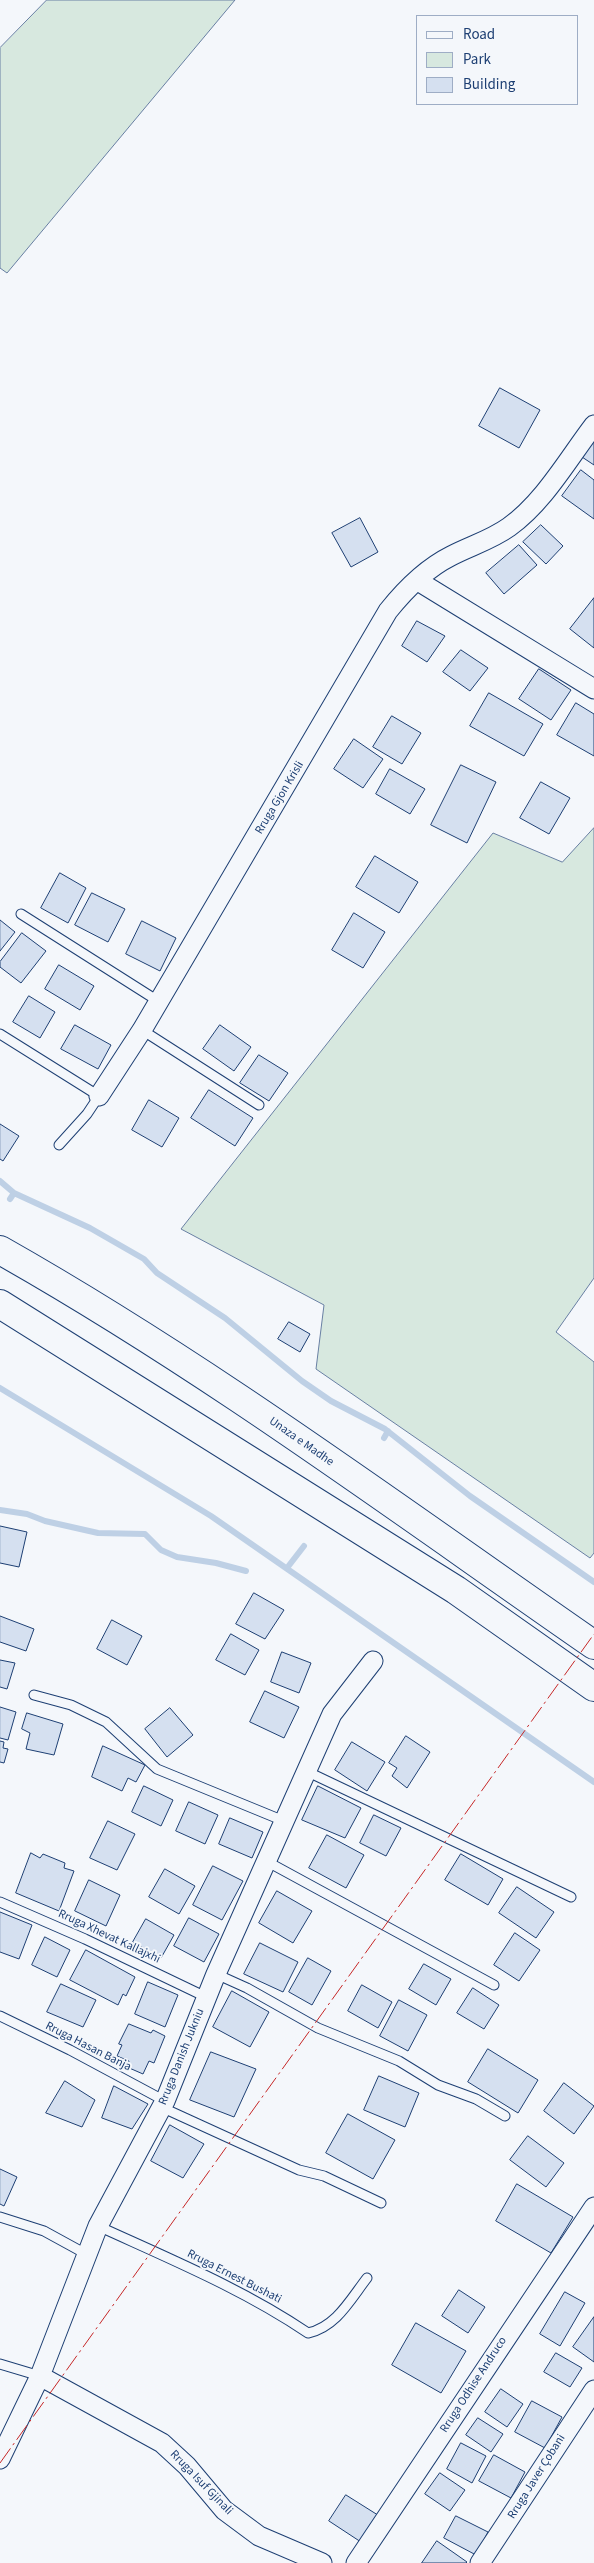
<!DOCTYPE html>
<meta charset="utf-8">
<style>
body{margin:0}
#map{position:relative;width:594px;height:2563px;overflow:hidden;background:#f4f7fb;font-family:"Source Sans 3",sans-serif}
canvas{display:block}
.legend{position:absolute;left:416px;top:15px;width:162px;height:90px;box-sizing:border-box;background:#f4f7fb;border:1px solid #9eadc5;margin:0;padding:6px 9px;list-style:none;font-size:15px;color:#1d3f73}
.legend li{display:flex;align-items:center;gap:10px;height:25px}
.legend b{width:25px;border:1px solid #9eadc5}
</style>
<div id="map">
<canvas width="594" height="2563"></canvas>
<ul class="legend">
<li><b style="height:6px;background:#f4f7fb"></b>Road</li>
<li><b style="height:14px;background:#d7e8df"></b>Park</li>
<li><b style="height:14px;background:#d5e0f0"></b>Building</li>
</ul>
</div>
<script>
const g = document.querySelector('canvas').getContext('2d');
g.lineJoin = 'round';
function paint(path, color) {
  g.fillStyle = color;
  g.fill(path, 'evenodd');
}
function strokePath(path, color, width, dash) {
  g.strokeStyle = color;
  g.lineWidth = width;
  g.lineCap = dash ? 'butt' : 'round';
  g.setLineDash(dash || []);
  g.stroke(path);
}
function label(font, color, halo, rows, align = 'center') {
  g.font = font + ' "Source Sans 3",sans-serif';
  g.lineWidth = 4;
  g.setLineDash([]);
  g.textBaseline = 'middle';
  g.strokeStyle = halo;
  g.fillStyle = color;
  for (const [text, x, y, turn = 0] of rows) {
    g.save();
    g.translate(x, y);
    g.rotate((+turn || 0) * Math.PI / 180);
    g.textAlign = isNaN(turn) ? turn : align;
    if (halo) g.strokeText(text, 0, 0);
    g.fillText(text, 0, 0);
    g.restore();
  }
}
const green = new Path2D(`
 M47,0H235L7,273L0,268V48Z
 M594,828V1278L556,1332L594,1362V1553L590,1558L316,1369L324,1305L181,1229L493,833L562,862Z`);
const stream = new Path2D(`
 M0,1181L14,1193L90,1228L144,1259L157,1273L225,1318L302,1381L331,1401L385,1429L470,1496L594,1582
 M10,1199L14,1193
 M0,1388L211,1516L594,1782
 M384,1438L388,1431
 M0,1510L27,1514L45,1521L98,1533L145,1534L161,1550L177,1557L216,1563L246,1571
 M287,1568L304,1546`);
const building = new Path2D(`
 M500,388L540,410L519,448L479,426Z
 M594,439V465L582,457Z
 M581,470L594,480V519L562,496Z
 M360,518L378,552L351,567L332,533Z
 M541,525L563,546L546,564L523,542Z
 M519,545L537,565L504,594L486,573Z
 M594,598V648L570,629Z
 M417,621L445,636L427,662L402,646Z
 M461,650L488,668L470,691L443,672Z
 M539,669L571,690L551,720L519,699Z
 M489,693L543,724L524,756L470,726Z
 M576,703L594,714V756L557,735Z
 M392,716L421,733L402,764L373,747Z
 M354,739L383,759L363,788L334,769Z
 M461,765L496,782L467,843L431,825Z
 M390,769L425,789L410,814L376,794Z
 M541,782L570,798L549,834L520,818Z
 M375,856L418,882L399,913L356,887Z
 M60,873L86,888L68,923L41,908Z
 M92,893L125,909L108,942L75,925Z
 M354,913L385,932L363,968L332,950Z
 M0,920L15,932L0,951Z
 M142,921L176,938L160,971L126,954Z
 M22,933L46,951L21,983L0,967V962Z
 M59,965L94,986L80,1010L45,989Z
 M29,996L55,1012L40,1038L13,1022Z
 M75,1025L111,1045L98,1069L61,1049Z
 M220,1025L251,1047L234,1071L203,1049Z
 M259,1055L288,1073L269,1101L240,1083Z
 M209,1090L253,1118L235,1146L191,1118Z
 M149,1100L179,1118L162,1147L132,1130Z
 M0,1124L19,1136L3,1161L0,1159Z
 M289,1322L310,1334L300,1352L278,1339Z
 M0,1526L27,1532L19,1567L0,1563Z
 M254,1593L284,1610L265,1639L236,1624Z
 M0,1616L34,1629L26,1651L0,1642Z
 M112,1620L142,1636L127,1665L97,1649Z
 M231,1634L259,1650L245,1675L216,1660Z
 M282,1652L311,1663L299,1693L271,1682Z
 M0,1660L15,1663L7,1689L0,1687Z
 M265,1691L299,1707L284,1738L250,1722Z
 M0,1707L16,1712L8,1740L0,1738Z
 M170,1708L193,1735L167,1757L145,1729Z
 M27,1713L63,1724L54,1755L26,1749L30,1733L22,1729Z
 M406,1736L430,1752L407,1788L392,1776L397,1768L389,1763Z
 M0,1741L4,1742L3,1748L8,1749L4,1763L0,1762Z
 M352,1742L385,1762L367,1791L335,1770Z
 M103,1746L145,1765L136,1782L128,1778L122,1791L92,1777Z
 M144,1786L173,1800L161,1826L132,1812Z
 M318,1786L361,1808L345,1838L302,1820Z
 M189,1802L218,1815L205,1844L176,1831Z
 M374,1815L401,1828L386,1856L360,1843Z
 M230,1818L263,1832L252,1858L219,1844Z
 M108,1821L135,1834L117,1870L90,1858Z
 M327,1835L364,1855L346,1888L309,1868Z
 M31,1853L40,1858L43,1854L65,1863L64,1868L74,1871L59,1911L16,1893Z
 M461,1854L503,1879L488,1905L445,1880Z
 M213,1866L243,1881L222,1920L193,1905Z
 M165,1869L195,1886L179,1914L149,1897Z
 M89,1880L120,1895L106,1926L75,1911Z
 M517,1887L554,1912L536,1938L499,1913Z
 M277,1891L312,1911L293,1943L259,1923Z
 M0,1912L32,1925L19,1959L0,1952Z
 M189,1918L219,1934L204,1962L174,1946Z
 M146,1919L174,1935L161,1958L133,1942Z
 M515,1933L540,1950L519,1981L494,1965Z
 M45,1937L70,1950L57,1977L32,1965Z
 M260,1943L298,1962L283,1992L244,1974Z
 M86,1950L135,1977L126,1996L123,1994L118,2005L70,1980Z
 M308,1958L331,1971L312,2005L289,1992Z
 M424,1964L451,1979L436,2005L409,1989Z
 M148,1982L178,1995L165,2027L135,2014Z
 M61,1984L96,2000L83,2027L47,2012Z
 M362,1985L392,2002L378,2028L348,2011Z
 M473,1988L499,2005L484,2029L457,2013Z
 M232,1991L269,2012L250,2047L213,2027Z
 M399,2000L427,2015L408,2051L380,2036Z
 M129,2024L151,2033L153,2030L165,2036L154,2063L149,2061L143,2074L127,2067L129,2061L117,2056L122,2045L119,2044Z
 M488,2049L538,2080L518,2113L468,2082Z
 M211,2052L256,2069L234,2117L190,2100Z
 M379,2076L419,2093L405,2127L364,2110Z
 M65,2081L95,2100L82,2127L46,2113Z
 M564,2083L594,2106L574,2134L544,2111Z
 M114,2086L148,2104L132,2129L102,2118Z
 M348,2114L395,2140L373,2179L326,2153Z
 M170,2125L204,2144L183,2178L151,2161Z
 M528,2136L564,2163L546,2187L510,2160Z
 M0,2169L17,2177L4,2206L0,2204Z
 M517,2184L573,2217L551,2253L496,2221Z
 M459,2290L485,2307L468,2333L442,2316Z
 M565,2292L585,2303L560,2346L540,2334Z
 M594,2317V2362L573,2347Z
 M416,2323L466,2351L441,2393L392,2365Z
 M556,2353L582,2368L570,2387L544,2372Z
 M501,2389L523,2404L507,2427L485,2412Z
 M532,2401L562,2417L545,2448L515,2432Z
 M478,2418L503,2434L491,2452L466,2435Z
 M461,2443L486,2456L472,2483L447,2469Z
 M494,2455L525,2472L511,2498L479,2481Z
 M440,2473L465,2490L450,2511L425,2494Z
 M346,2495L381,2517L364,2544L329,2521Z
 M456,2516L488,2532L476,2555L444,2538Z
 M437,2541L467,2562L466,2563H422Z`);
const service = new Path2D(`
 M21,914L158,1001
 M142,1030L259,1105
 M0,1034L99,1096L87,1114L59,1145
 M34,1695L71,1705L106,1722L157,1769L284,1821
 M306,1771L571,1897
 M266,1861L494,1985
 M0,1902L85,1939L206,1997
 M216,1974L247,1988L318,2028L399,2061L438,2085L476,2099L505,2116
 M0,2016L70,2050L165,2101
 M161,2107L299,2170L324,2176L381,2203
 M0,2217L44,2231L86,2254
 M98,2226C170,2259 243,2289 308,2333C336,2327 350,2300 367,2278
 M0,2364L40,2376`);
const minor = new Path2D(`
 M418,581L594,689
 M99,1096L142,1030L388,611C404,591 427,568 451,556C470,546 491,540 509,527C544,502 568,459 594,425
 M40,2376L162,2443L187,2466L224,2510L259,2536L322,2563
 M0,2459L40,2376L98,2226L165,2101L216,1974L332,1714L373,1661
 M356,2563L594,2207
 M480,2563L594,2390`);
const trunk = new Path2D(`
 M0,1250C207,1367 399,1510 594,1645
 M0,1304L456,1590L594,1687`);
const power = new Path2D(`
 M0,2463L594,1634`);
const streetNames = [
 ["Rruga Gjon Krisli",280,798,-59],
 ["Unaza e Madhe",301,1442,35],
 ["Rruga Xhevat Kallajxhi",109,1937,25],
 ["Rruga Hasan Banja",88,2047,27],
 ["Rruga Danish Jukniu",182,2057,-68],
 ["Rruga Ernest Bushati",234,2277,27],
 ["Rruga Odhise Andruco",474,2385,-57],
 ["Rruga Javer Çobani",537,2477,-58],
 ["Rruga Isuf Gjinali",201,2483,46]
];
paint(green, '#d7e8df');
strokePath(green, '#687fa3', 1);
strokePath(stream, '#bed0e5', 6);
paint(building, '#d5e0f0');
strokePath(building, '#1d3f73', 1);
strokePath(service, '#1d3f73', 11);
strokePath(minor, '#1d3f73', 21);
strokePath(trunk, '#1d3f73', 30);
strokePath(service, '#f4f7fb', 9);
strokePath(minor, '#f4f7fb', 19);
strokePath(trunk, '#f4f7fb', 28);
strokePath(power, '#c62828', 1, [18, 4, 2.5, 4]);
label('12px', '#1d3f73', '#f4f7fb', streetNames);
</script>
